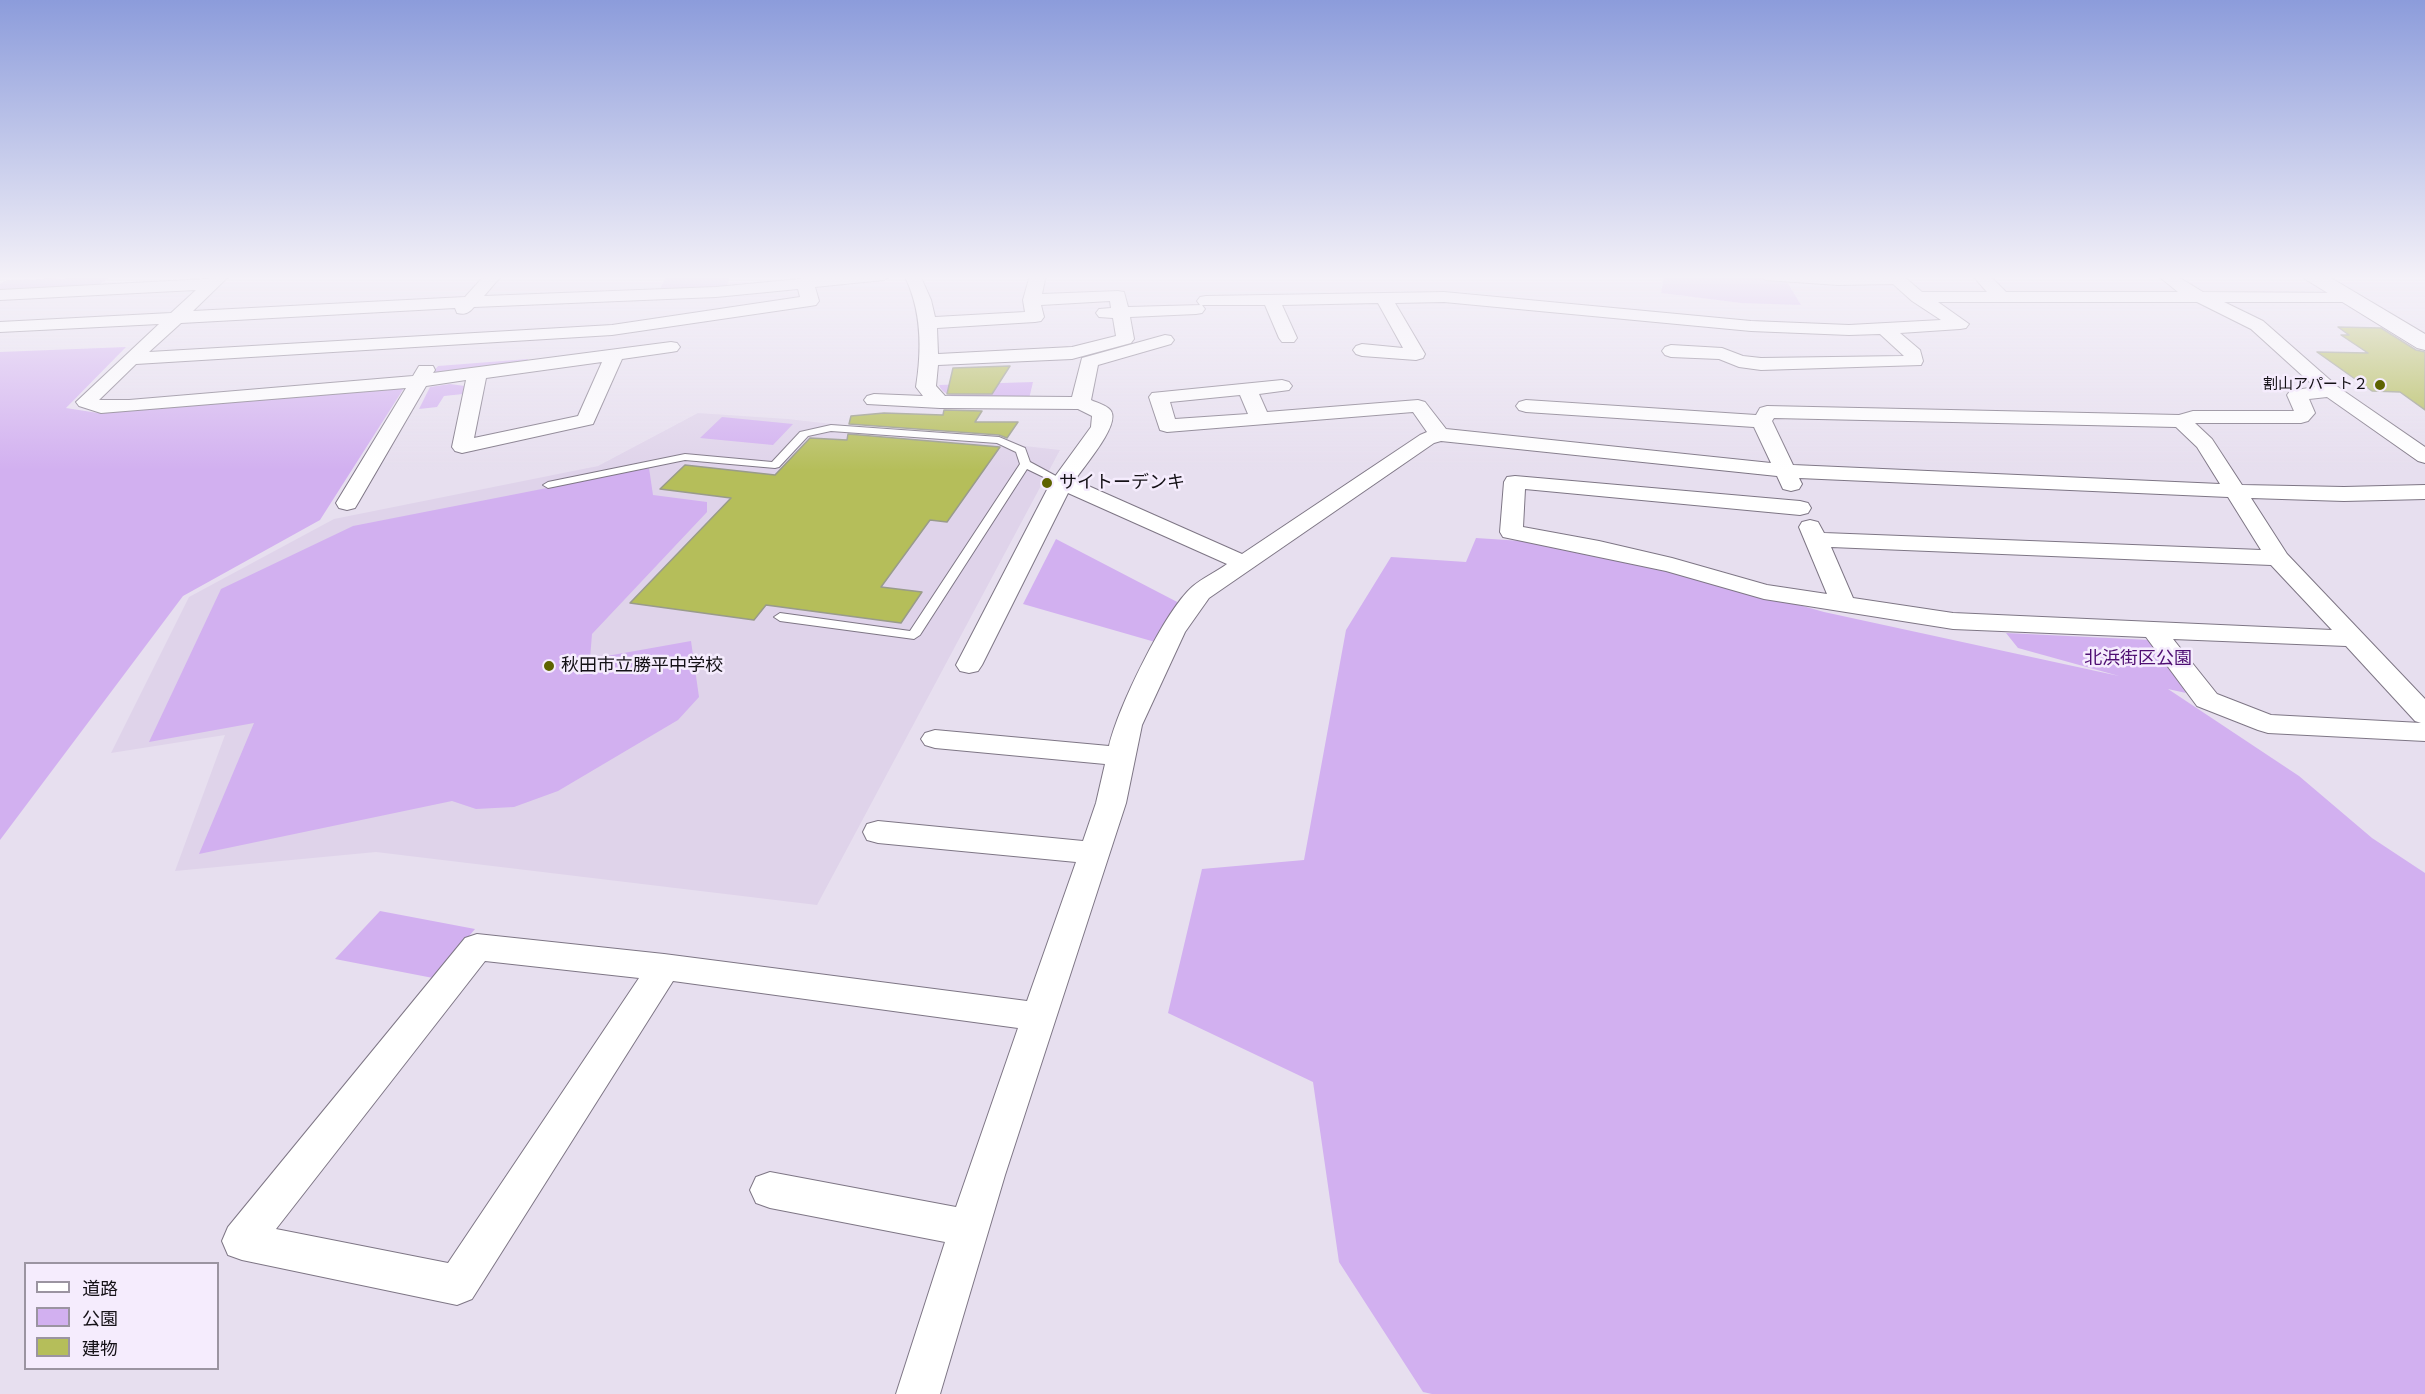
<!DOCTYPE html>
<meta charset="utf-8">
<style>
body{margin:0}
#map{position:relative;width:2425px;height:1394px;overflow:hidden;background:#e7dfef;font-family:"Varela Round","Noto Sans JP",sans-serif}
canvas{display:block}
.legend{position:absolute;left:24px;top:1262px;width:195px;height:108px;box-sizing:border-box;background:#f5ecfd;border:2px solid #9b94a1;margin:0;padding:8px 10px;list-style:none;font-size:18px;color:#141116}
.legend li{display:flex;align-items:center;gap:12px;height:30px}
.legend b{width:30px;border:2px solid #9b94a1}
</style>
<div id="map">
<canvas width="2425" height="1394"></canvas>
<ul class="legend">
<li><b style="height:8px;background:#fff"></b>道路</li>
<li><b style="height:16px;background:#d2b0f0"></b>公園</li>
<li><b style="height:16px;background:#b5be5a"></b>建物</li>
</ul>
</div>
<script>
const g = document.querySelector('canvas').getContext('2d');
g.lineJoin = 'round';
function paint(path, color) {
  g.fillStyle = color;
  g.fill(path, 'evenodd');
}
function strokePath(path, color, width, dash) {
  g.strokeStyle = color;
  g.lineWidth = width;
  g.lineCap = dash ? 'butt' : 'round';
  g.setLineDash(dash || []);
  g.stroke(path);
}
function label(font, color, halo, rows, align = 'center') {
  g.font = font + ' "Varela Round","Noto Sans JP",sans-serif';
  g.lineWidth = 5;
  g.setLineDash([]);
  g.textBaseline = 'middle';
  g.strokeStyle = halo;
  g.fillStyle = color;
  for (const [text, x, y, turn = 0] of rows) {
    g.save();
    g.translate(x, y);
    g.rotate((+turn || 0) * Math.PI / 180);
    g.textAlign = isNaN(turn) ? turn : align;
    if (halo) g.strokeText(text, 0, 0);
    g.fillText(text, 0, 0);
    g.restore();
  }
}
const built = new Path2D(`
 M698,413L788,419L1060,450L817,905L376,852L175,871L225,735L111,753L189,597L334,519L598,466Z`);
const green = new Path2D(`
 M667,275H731L726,287L659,291Z
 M1664,275H1719L1786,280L1801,305L1741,303L1661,293Z
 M111,277L95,287L0,290V284L7,280Z
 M126,347L66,408L98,413L404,388L320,520L183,596L0,840V352Z
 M528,359L527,365L447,376L432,373L438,366Z
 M1033,382L1029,399C1009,399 946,407 939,385Z
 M450,384L465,386L463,394L444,396L437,407L419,409L430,387Z
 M722,417L793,424L773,445L700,438Z
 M649,468L653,495L707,502V512L592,634L590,659L691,641L699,697L678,720L558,791L514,807L476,809L452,801L199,854L254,723L149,742L221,589L353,526Z
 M1476,538L1552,543L1658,565L1824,612L2119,676L2018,648L2006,633L2150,640L2186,693L2168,689L2299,776L2372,838L2425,873V1394H1432L1423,1392L1339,1262L1313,1082L1168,1013L1202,869L1304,860L1346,630L1391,557L1466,562Z
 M1056,539L1183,605L1155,642L1023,604Z
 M380,911L475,929L433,978L335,959Z`);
const building = new Path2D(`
 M2338,327L2381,328L2416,350L2425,352V410L2400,392L2372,391L2317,352L2368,353L2341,335H2349Z
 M1010,366L992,394H947L953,368Z
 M944,410L982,411L975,422H1018L1007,438L999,435L849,424L851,416L884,413L943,415Z
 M848,434L1000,447L947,522L930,520L881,587L922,592L901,623L766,605L754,620L630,603L731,498L660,489L685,465L775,475L810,438L847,440Z`);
const service = new Path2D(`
 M831,425L999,437L1025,448L1030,462L1067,482L1062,485L1058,484L1027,469L920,635L914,639L780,621L774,617L780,613L910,631L1020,464L1016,452L997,443L831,431L808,436L779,467L775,468L685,460L548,488L543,485L548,482L685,454L772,462L800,432Z`);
const minor = new Path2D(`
 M213,275H230L193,311L465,297L485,275H502L484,296L716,287L800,279L803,275H819L818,277L892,275L884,280L815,287L819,301L816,305L810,306L612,335L136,364L99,400H129L413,376L419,366H433L435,370L433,373L671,342L677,343L680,347L677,351L671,352L622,359L593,424L462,453L455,451L452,447L466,380L426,386L358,503L355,508L347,510L339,508L336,503L406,388L101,413L79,406L76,402L159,324L0,332V322L171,313L196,290L0,300V290L208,279ZM798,289L800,297L612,325L149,352L181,323L455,308L457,313C465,315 469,313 474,307L716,297ZM602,362L578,416L474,438L486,378Z
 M904,275H920L931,300L935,317L1025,312L1023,300L1030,275H1046L1042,294L1118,291L1124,292L1128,307L1202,305L1205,309L1202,313L1196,314L1130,317L1134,339L1131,343L1072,359L938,365L936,386L945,396L1072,397L1082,358L1165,335L1171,336L1174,340L1171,344L1098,365L1091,400C1097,403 1110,406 1112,413C1117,429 1084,466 1075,480L1242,554L1420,435L1427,432L1413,412L1167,432L1160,430L1149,397L1152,393L1282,380L1289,382L1292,386L1289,390L1259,394L1267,412L1418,400L1425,402L1446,429L1771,463L1754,427L1526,412L1519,410L1516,406L1519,402L1526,400L1756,415L1760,408L1767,406L2179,415L2193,411H2294L2287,395L2290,391L2315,387L2251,329L2197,302H1938L1969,324L1966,328L1960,329L1900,333L1920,350L1923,361L1921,365L1761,370L1739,367L1719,359L1671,357L1665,355L1662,351L1665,347L1671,345L1722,348L1743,356L1761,358L1904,356L1880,334L1849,335L1751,331L1444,302L1395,303L1425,354L1423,358L1416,360L1362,356L1356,354L1353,350L1356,346L1362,344L1403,348L1378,303L1282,305L1297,338L1294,342H1282L1279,338L1265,305H1200L1197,301L1200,297L1206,296L1444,292L1751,321L1849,325L1941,320L1912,301L1893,284L1838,285L1766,280L1758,275H1902L1922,292H1987L1972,275H1989L2006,292H2178L2157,275H2175L2203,292L2356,293L2359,297L2356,301L2350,302H2224L2263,321L2338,387L2425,447V463L2418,461L2327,397L2309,399L2315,413L2308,421L2301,423H2195L2212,439L2242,485L2344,487L2425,485V499L2344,501L2251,498L2287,554L2425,699V741L2268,733L2258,730L2197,706L2146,637L1953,629L1764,599L1666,571L1503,537L1500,532L1504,482L1507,477L1515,476L1800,501L1808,503L1811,508L1808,513L1800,515L1525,489L1523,527L1599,541L1672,558L1767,585L1827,594L1799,527L1802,522L1810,520L1818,522L1824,533L2261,550L2228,497L1799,478L1802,484L1799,489L1791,491L1783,489L1777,476L1441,441L1434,443L1209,598L1185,632L1142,725L1126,803L1005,1175L940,1394H896L945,1242L770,1208L756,1203L750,1190L756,1177L770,1172L956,1207L1018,1028L673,981L472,1299L457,1305L242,1260L228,1255L222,1241L228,1227L465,938L477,934L664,954L1027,1001L1076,862L878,843L867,840L863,832L867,824L878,821L1083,841L1096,803L1105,764L935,748L925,745L921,739L925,733L935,730L1109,746C1118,708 1164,612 1192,587C1202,578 1216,572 1227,564L1068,493L982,665L978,671L969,673L960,671L956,665L1051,482L1091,427L1092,416L1078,409L940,408L867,404L864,400L867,396L874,394L923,396L916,387C922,349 922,310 904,275ZM1110,301L1111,308L1099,309L1096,313L1099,317L1113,318L1116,336L1072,347L938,354L937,328L1035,322L1041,321L1044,317L1041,305ZM1240,395L1248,414L1175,419L1170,402ZM1774,418L2176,427L2197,447L2220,484L1793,465L1772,421ZM1831,547L2271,565L2332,630L1953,613L1853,598ZM2173,639L2346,646L2415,721L2421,723L2271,715L2217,694ZM485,961L639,978L448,1263L276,1229Z`);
const primary = new Path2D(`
 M2302,275H2326L2425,334V350L2417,348L2305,279Z`);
const markers = [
 [2380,385,6,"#5e6300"],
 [1047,483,6,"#5e6300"],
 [549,666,6,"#5e6300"]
];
const farPoinames = [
 ["割山アパート２",2368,385]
];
const poiNames = [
 ["サイトーデンキ",1059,483],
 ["秋田市立勝平中学校",561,666]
];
const parkNames = [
 ["北浜街区公園",2138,659]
];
paint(built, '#dfd3ea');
paint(green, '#d2b0f0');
paint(building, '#b5be5a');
strokePath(building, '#999b8a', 1.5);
strokePath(service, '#7e7685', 2);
strokePath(minor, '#7e7685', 2);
strokePath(primary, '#7e7685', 2);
paint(service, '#fff');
paint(minor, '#fff');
paint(primary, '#fff');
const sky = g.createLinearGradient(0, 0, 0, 470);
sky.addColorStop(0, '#8c9cdb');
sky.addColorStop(0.59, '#f4f1f8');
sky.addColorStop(1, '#f4f1f800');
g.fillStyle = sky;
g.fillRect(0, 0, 2425, 470);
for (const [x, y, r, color] of markers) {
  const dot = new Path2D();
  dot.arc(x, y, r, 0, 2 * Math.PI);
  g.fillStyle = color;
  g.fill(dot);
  strokePath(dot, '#f5ecfd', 2);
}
label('15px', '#141116', '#f5ecfd', farPoinames, 'right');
label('18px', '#141116', '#f5ecfd', poiNames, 'left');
label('18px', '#4e0e72', '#f5ecfd', parkNames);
</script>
